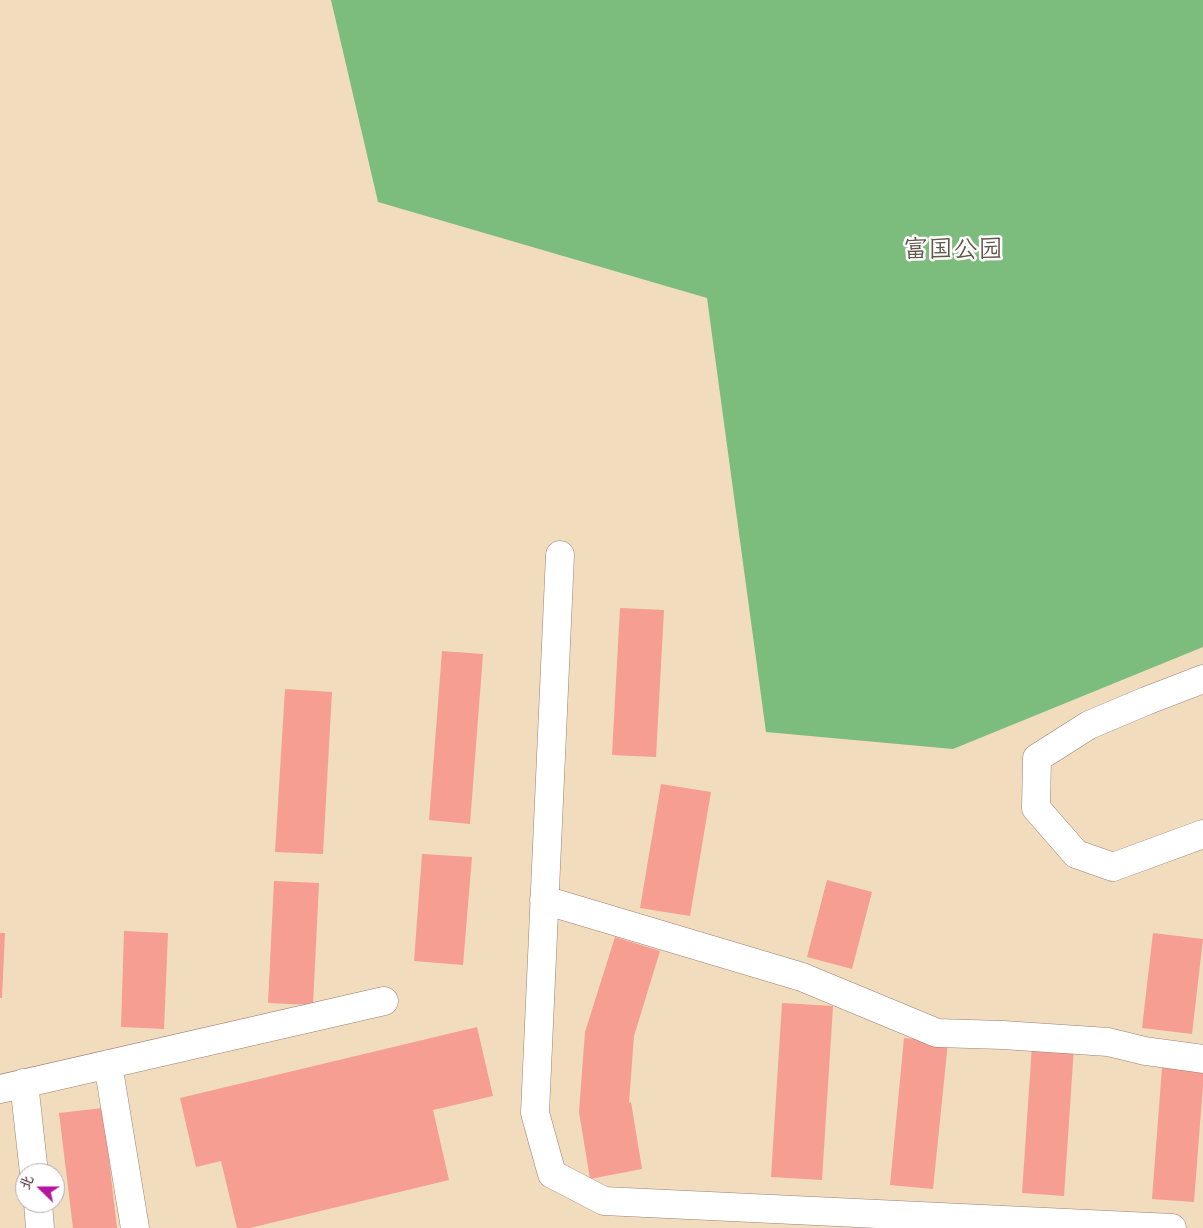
<!DOCTYPE html>
<meta charset="utf-8">
<style>
body{margin:0}
#map{position:relative;width:1203px;height:1228px;overflow:hidden;background:#f1ddbd;font-family:Caveat,"LXGW WenKai TC",sans-serif}
canvas{display:block}
.north{position:absolute;left:15px;top:1163px;width:50px;height:50px;box-sizing:border-box;background:#fff;border:1px solid #b7a5aa;border-radius:50%;rotate:292deg;font-size:14px;font-weight:700;line-height:20px;text-align:center;color:#4a1f2b}
.north::after{content:'';display:block;margin:auto;width:18px;height:22px;background:#b5179e;clip-path:polygon(50% 0,100% 100%,50% 72%,0 100%)}
</style>
<div id="map">
<canvas width="1203" height="1228"></canvas>
<div class="north">北</div>
</div>
<script>
const g = document.querySelector('canvas').getContext('2d');
g.lineJoin = 'round';
function paint(path, color) {
  g.fillStyle = color;
  g.fill(path, 'evenodd');
}
function strokePath(path, color, width, dash) {
  g.strokeStyle = color;
  g.lineWidth = width;
  g.lineCap = dash ? 'butt' : 'round';
  g.setLineDash(dash || []);
  g.stroke(path);
}
function label(font, color, halo, rows, align = 'center') {
  g.font = font + ' Caveat,"LXGW WenKai TC",sans-serif';
  g.lineWidth = 5;
  g.setLineDash([]);
  g.textBaseline = 'middle';
  g.strokeStyle = halo;
  g.fillStyle = color;
  for (const [text, x, y, turn = 0] of rows) {
    g.save();
    g.translate(x, y);
    g.rotate((+turn || 0) * Math.PI / 180);
    g.textAlign = isNaN(turn) ? turn : align;
    if (halo) g.strokeText(text, 0, 0);
    g.fillText(text, 0, 0);
    g.restore();
  }
}
const forest = new Path2D(`
 M331,0H1203V647L953,749L766,732L707,298L378,202Z`);
const building = new Path2D(`
 M620,608L664,610L656,757L612,755Z
 M442,651L483,654L470,824L429,820Z
 M285,689L332,692L323,854L275,852Z
 M661,784L711,792L690,916L640,908Z
 M422,854L472,857L463,965L414,961Z
 M827,880L872,892L852,969L807,957Z
 M274,881L319,883L313,1005L268,1003Z
 M124,931L168,933L164,1029L121,1027Z
 M0,933H5L2,998H0Z
 M1153,933L1203,939L1192,1034L1142,1028Z
 M615,937L660,951L634,1036L629,1103L631,1102L642,1169L590,1179L579,1112L585,1032Z
 M782,1003L833,1006L822,1180L771,1177Z
 M477,1027L493,1096L433,1110L449,1180L250,1228H237L221,1161L196,1167L180,1098Z
 M904,1038L948,1042L933,1189L890,1185Z
 M1032,1045L1074,1047L1064,1196L1022,1193Z
 M1162,1068L1203,1070V1085L1194,1202L1152,1199Z
 M103,1108L117,1228H73L59,1113Z`);
const minor = new Path2D(`
 M560,555L535,1113L552,1174L604,1201L1172,1228
 M1203,679L1146,701L1089,725L1037,758L1036,808L1076,854L1113,867L1203,834
 M544,900L802,977L937,1033L1003,1035L1108,1042L1145,1051L1203,1059
 M108,1064L135,1228
 M24,1083L34,1173
 M0,1089L384,1001
 M38,1203L40,1228`);
const parkNames = [
 ["富国公园",953,250]
];
paint(forest, '#7cbc7d');
paint(building, '#f59e91');
strokePath(minor, '#9e7e74', 29);
strokePath(minor, '#fff', 28);
label('25px', '#62584a', '#fff', parkNames);
</script>
